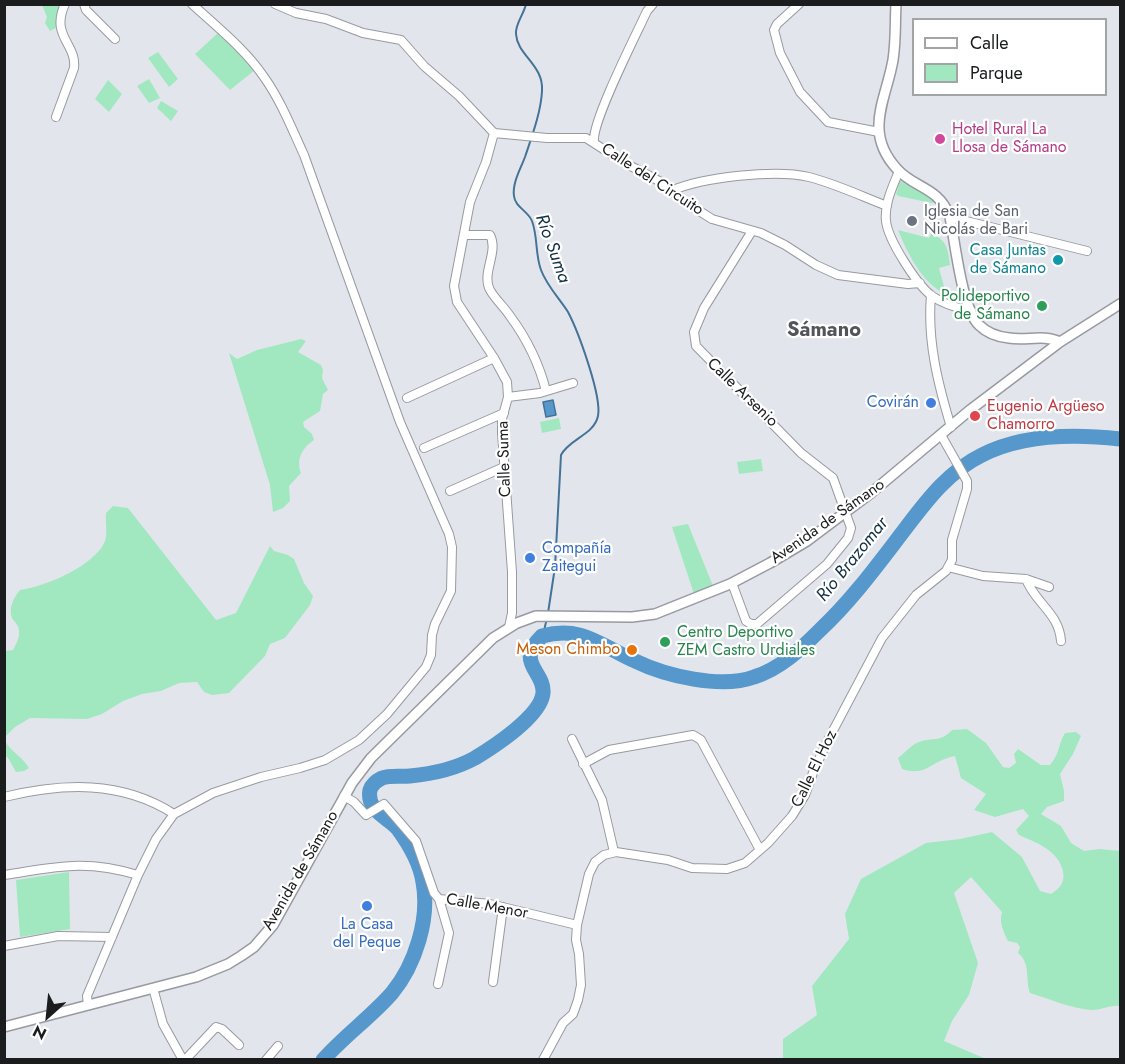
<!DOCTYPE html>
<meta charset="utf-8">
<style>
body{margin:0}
#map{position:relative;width:1125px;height:1064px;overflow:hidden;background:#e2e6ec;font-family:Jost,sans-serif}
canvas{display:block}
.frame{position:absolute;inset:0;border:6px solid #1a1c1e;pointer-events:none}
.legend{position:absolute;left:912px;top:18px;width:195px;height:78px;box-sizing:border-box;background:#fff;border:2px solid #a3a4a5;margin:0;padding:8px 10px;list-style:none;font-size:18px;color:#1a1c1e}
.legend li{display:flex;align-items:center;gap:12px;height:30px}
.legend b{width:30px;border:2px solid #a3a4a5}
.north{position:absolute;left:18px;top:986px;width:60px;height:60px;-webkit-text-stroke:4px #fff;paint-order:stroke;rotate:207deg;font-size:16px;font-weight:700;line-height:24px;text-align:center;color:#1a1c1e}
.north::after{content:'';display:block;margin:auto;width:21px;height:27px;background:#1a1c1e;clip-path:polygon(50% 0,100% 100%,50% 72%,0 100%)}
</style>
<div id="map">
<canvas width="1125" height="1064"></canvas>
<div class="frame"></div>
<ul class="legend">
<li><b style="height:8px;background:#fff"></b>Calle</li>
<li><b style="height:16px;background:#a1e8c0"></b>Parque</li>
</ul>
<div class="north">N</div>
</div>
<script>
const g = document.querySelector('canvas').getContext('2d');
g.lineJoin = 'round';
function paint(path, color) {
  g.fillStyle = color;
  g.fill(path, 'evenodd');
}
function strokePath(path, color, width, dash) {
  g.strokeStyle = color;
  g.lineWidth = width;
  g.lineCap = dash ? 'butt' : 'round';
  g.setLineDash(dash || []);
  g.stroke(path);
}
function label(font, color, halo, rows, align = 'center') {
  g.font = font + ' Jost,sans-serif';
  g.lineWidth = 4.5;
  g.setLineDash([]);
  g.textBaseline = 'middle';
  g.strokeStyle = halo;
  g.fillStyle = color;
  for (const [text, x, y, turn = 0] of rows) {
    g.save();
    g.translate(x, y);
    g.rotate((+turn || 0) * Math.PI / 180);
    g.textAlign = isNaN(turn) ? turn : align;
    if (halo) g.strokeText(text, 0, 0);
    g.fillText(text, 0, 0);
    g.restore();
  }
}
const green = new Path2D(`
 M42,5H61L56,28L50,31L45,23L47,17Z
 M218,33L255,70L230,90L195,54Z
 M158,52L178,79L169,87L148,58Z
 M149,79L160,98L149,103L137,86Z
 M108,80L122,94L109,112L95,99Z
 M161,101L178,111L171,121L157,108Z
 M900,181L933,198L935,202L932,203L898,196L896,194Z
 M898,230L929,238L931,234C947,239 948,250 950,265L939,268L946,294C922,284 907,252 898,230Z
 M301,339L306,341L298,352L321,365L323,370L322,378L328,390L323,394L320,411L303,422L304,427L312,434L314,440C302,448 296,459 301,473L289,486L290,501L283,508L273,512L270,485L229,353L237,359L257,350Z
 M559,418L561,429L542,433L540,422Z
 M761,459L763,471L739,474L737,462Z
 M113,506L128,508L216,620L236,613L270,546L274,551L288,555L294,559L304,583L313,596L310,605L285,638L270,644L265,656L229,693L212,695L204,692L197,682L179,683L161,691L142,694L123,701L102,714L87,719L30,718L15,727L5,737V651L13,650C16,644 20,638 19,631C19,625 15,623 12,618C8,608 14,597 20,590C44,587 95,566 105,541C108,532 105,523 106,513Z
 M688,524L713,586L694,594L672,527Z
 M967,729L986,743L1003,767L1009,768L1016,763L1014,754L1018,749L1041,765H1050C1061,751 1057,747 1065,733L1076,732L1081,736L1073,754L1060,774L1064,791V801L1047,807L1041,814L1061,826L1071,843L1084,851L1099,849L1120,851V1006C1110,1005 1103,1010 1092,1010C1072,1009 1050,999 1030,993C1025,980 1031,963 1018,953L1020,947L1017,943L1008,941C1003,931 999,922 1002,912L971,877L954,893L978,963L969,995L952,1021L944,1041L986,1059H783V1039L817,1015L812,986L849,939L845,914L861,879L926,843L960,839L992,832L1022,857L1040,891L1051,894C1060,888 1065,883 1063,871C1058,850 1037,843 1019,835L1016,830L1029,816L1023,809L995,817L974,810L986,794L961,778L955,756C930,761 927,777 902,769L898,758C905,753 911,745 919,742C932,737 940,743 952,730Z
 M5,741C11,752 23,757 29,768L24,771L16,772L8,758L5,755Z
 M69,872L70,929L20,937L16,880Z`);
const water = new Path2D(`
 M553,400L556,415L546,417L543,402Z`);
const stream = new Path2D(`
 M526,4C524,14 515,24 516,34C517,55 544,65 542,91C541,112 532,136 525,157C521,168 512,183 514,196C515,207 528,211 532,221C538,237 535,254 541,270C547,286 559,298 568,312C578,331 602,396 598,416C594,435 569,439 561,455L555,567L548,613
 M543,635L547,618`);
const river = new Path2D(`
 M323,1060C344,1036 371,1017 392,993C415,965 430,919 423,882C420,863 409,844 398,829C388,817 366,811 370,790C372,784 376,781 382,778C391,775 400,777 410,776C432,774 455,769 475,758C493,747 541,716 543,693C545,671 514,663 542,636C582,625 601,646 635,661C666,676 721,689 754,677C780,669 801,649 820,630C851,601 876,567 902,533C925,503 947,472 982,455C1023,434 1076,434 1120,439`);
const minor = new Path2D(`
 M84,4L86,10L115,39
 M275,4L296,13L326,19L363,33L401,40L424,66L459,96L494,133L547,138H586L625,163L659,181L685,202L712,219L761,233L785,245L816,265L838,275L908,284L920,283
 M799,4L777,24L774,30L780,53L800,92L828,122L879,132
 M56,117L74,68C77,44 50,36 65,4
 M494,133L486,162L470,202L454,286L457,302L494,358L507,382L508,397L502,419V433L512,572V613L509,627
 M594,141C592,121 636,35 647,11L653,4
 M899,171C893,186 884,204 886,221C888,240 917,285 932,296C943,304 957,308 971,311
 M671,191C702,177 776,169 809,177C836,184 861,196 887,206
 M950,217L1087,251
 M464,235H490C499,252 481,273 490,290C495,299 504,307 510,316C527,339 539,363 546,391
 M931,295C927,341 938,384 951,427
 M508,397L540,393L573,383
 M407,398L494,358
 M424,448L504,413
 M450,491L504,467
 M948,567L983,576L1026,579L1049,587
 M1026,579C1035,603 1059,613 1061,641
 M732,583L746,621L751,624H757L827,564L848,538L851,528L833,478L801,453L696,346L694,332L704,308L752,231
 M572,739L602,800L614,852
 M583,764L609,750L693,735L701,740L760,850
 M344,796L354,802L366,815L384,804L416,841L434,893L439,899L490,904L577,925
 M4,797C63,783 121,780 174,814
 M4,875C57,867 84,859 138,875
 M4,946L58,936L112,937
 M493,982L503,907
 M438,984L449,933L439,899
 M153,988L163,1024L183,1060
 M88,1005L87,996L138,875L156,839L174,814L213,793L261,777L300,768L325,760L359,740L387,714L426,667L431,655L432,635L435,624L451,591L452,547L449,534L400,422L304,155C292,129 281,101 264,77C245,49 217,27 192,4
 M185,1060L216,1027L222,1029L239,1045
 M266,1060L278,1046
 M543,1060L563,1023L573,1014L578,1000L581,985L579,954L576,940L577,925L589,874L595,862L604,855L616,852L668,860L692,868L727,869L745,863L768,843L792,816L805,795L814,770L827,742L882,638L916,595L946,571L952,560V540L967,489V481L941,435`);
const tertiary = new Path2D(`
 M896,4C895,23 896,41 893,60C886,100 863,132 897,169C915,189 938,186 950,217C955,242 962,309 979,325C987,333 999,337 1009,338C1026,341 1044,334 1060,342
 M4,1027L196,977L228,964L241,956L254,947L273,925L352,783L371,758L493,638L517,623L536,616L632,617L655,614L730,584L770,563L807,541L871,493L970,410L1060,342L1120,304`);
const markers = [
 [940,139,6,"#d1479c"],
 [912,221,6,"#6b7280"],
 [1058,260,6,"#0f9aa8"],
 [1042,306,6,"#2e9e5b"],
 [931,403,6,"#3f7fe0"],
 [975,416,6,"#e0444e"],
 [530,558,6,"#3f7fe0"],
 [665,642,6,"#2e9e5b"],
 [632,650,6,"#e8710a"],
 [367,906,6,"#3f7fe0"]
];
const hotelNames = [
 ["Hotel Rural La",952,130],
 ["Llosa de Sámano",952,148]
];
const streetNames = [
 ["Calle del Circuito",652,180,33],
 ["Calle Arsenio",742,393,44],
 ["Calle Suma",505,459,-92],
 ["Avenida de Sámano",828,522,-35],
 ["Calle El Hoz",815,769,-64],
 ["Avenida de Sámano",301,871,-60],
 ["Calle Menor",487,907,10]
];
const worshipNames = [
 ["Iglesia de San",924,212],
 ["Nicolás de Bari",924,230]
];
const cultureNames = [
 ["Casa Juntas",1046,251],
 ["de Sámano",1046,269]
];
const leisureNames = [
 ["Polideportivo",1030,297],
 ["de Sámano",1030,315],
 ["Centro Deportivo",677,633,"left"],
 ["ZEM Castro Urdiales",677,651,"left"]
];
const shopNames = [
 ["Covirán",919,403],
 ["Compañía",542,549,"left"],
 ["Zaitegui",542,567,"left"],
 ["La Casa",367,925,"center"],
 ["del Peque",367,943,"center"]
];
const healthNames = [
 ["Eugenio Argüeso",987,407],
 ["Chamorro",987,425]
];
const foodNames = [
 ["Meson Chimbo",620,650]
];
const waterNames = [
 ["Río Suma",552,249,70],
 ["Río Brazomar",853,560,-51]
];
const quarterNames = [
 ["Sámano",824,331]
];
paint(green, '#a1e8c0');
paint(water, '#5698cb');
strokePath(water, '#447397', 1.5);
strokePath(stream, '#447397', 2);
strokePath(river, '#5698cb', 15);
strokePath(minor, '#979aa0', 10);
strokePath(tertiary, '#979aa0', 12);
strokePath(minor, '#fff', 8);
strokePath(tertiary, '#fff', 9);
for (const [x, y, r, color] of markers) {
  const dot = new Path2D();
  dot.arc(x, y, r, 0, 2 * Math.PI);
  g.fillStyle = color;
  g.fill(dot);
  strokePath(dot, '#fff', 2);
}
label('16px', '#b23c85', '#fff', hotelNames, 'left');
label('16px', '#1a1c1e', '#fff', streetNames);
label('16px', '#5b616d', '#fff', worshipNames, 'left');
label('16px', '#0d838f', '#fff', cultureNames, 'right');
label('16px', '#27864d', '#fff', leisureNames, 'right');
label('16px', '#366cbe', '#fff', shopNames, 'right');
label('16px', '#be3a42', '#fff', healthNames, 'left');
label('16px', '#c56008', '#fff', foodNames, 'right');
label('italic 18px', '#123045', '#fff', waterNames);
label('bold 20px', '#52565b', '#fff', quarterNames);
</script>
